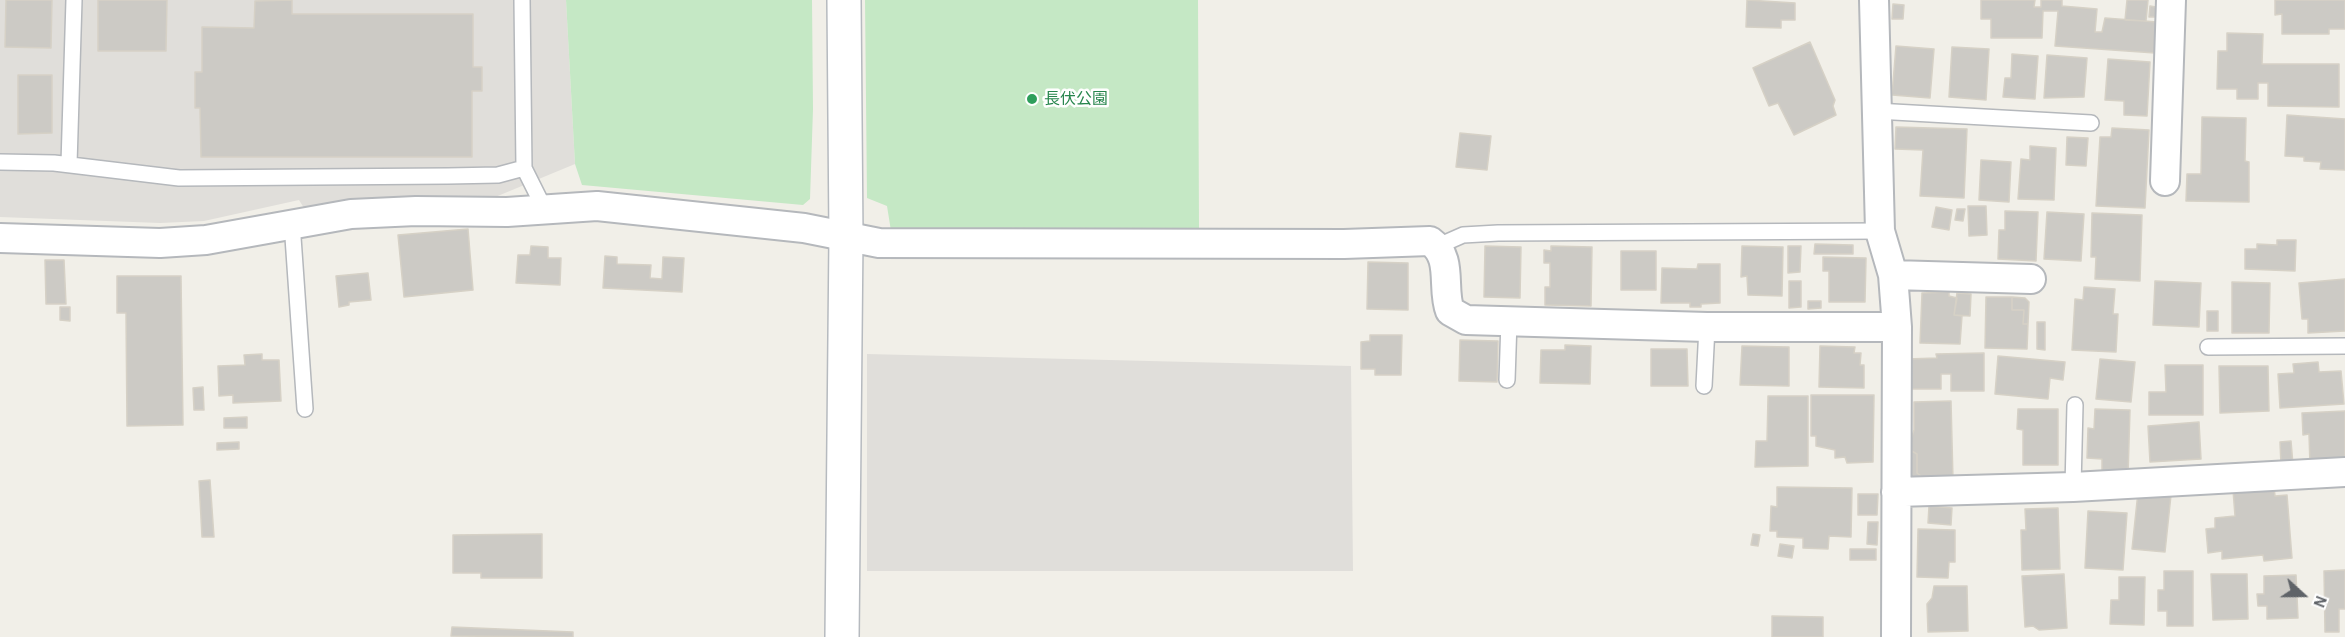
<!DOCTYPE html>
<meta charset="utf-8">
<style>
body{margin:0}
#map{position:relative;width:2345px;height:637px;overflow:hidden;background:#f1efe8;font-family:"Alegreya Sans",sans-serif}
canvas{display:block}
.north{position:absolute;left:2273px;top:565px;width:60px;height:60px;-webkit-text-stroke:4px #fff;paint-order:stroke;rotate:111deg;font-size:16px;font-weight:700;line-height:24px;text-align:center;color:#5f6368}
.north::after{content:'';display:block;margin:auto;width:21px;height:27px;background:#5f6368;clip-path:polygon(50% 0,100% 100%,50% 72%,0 100%)}
</style>
<div id="map">
<canvas width="2345" height="637"></canvas>
<div class="north">N</div>
</div>
<script>
const g = document.querySelector('canvas').getContext('2d');
g.lineJoin = 'round';
function paint(path, color) {
  g.fillStyle = color;
  g.fill(path, 'evenodd');
}
function strokePath(path, color, width, dash) {
  g.strokeStyle = color;
  g.lineWidth = width;
  g.lineCap = dash ? 'butt' : 'round';
  g.setLineDash(dash || []);
  g.stroke(path);
}
function label(font, color, halo, rows, align = 'center') {
  g.font = font + ' "Alegreya Sans","Noto Sans JP",sans-serif';
  g.lineWidth = 5;
  g.setLineDash([]);
  g.textBaseline = 'middle';
  g.strokeStyle = halo;
  g.fillStyle = color;
  for (const [text, x, y, turn = 0] of rows) {
    g.save();
    g.translate(x, y);
    g.rotate((+turn || 0) * Math.PI / 180);
    g.textAlign = isNaN(turn) ? turn : align;
    if (halo) g.strokeText(text, 0, 0);
    g.fillText(text, 0, 0);
    g.restore();
  }
}
const industrial = new Path2D(`
 M0,0H566L575,164L488,200L370,198L304,208L299,200L204,221L160,223L0,217Z
 M867,354L1351,366L1353,571H867Z`);
const green = new Path2D(`
 M566,0H812L813,109L810,199L803,205L582,185L575,164Z
 M865,0H1198L1199,228L891,231L887,206L867,198Z`);
const building = new Path2D(`
 M6,0H52L51,48L5,47Z
 M98,0H167L166,51H98Z
 M292,0V14H473V67H482V91H472V157H201L200,108H195V72H202V27L254,28L255,1Z
 M1747,0L1795,3V20H1781V28L1746,27Z
 M1981,0H2035L2034,7H2041V0H2062V6L2097,9L2095,32H2102L2105,18L2157,22L2155,53L2055,46L2058,11H2043L2042,38H1991V19H1981Z
 M2127,0H2148L2146,21L2125,20Z
 M2275,0H2345V29H2329V34H2282V14L2275,15Z
 M1893,4L1904,5L1903,19H1892Z
 M2150,6L2156,7L2155,17H2149Z
 M2227,33L2263,34L2262,64H2339V107L2268,106V83H2258V99H2237V89H2217L2218,51H2227Z
 M1810,42L1835,100L1833,106L1836,115L1794,135L1778,103L1769,106L1753,68Z
 M1896,46L1934,49L1930,98L1892,95Z
 M1952,47L1989,49L1986,100L1949,97Z
 M2012,54L2038,56L2035,99L2003,97L2005,78H2011Z
 M2047,55L2087,58L2084,97L2044,98Z
 M2108,59L2150,62L2147,116L2124,115V101L2105,100Z
 M18,75H52V133L18,134Z
 M2287,115L2345,119V170L2320,169L2321,162L2304,161V157L2285,156Z
 M2202,117L2246,118L2245,161L2249,162V202L2186,201L2187,174H2201Z
 M1896,127L1967,129L1964,198L1920,196L1923,150L1895,149Z
 M2112,128L2149,130L2145,208L2096,206L2100,137H2111Z
 M1460,133L1491,136L1487,170L1456,167Z
 M2067,137L2088,138L2086,166L2066,165Z
 M2030,146L2056,148L2054,200L2018,199L2021,159L2030,160Z
 M1981,160L2011,162L2009,202L1979,200Z
 M1968,206H1986L1987,235L1969,236Z
 M1936,207L1952,210L1949,230L1932,227Z
 M1957,209H1965L1963,221L1955,220Z
 M2005,211L2038,212L2036,261L1998,259L1999,230H2005Z
 M2047,212L2084,214L2081,261L2044,259Z
 M2092,213L2142,215L2140,281L2095,279L2096,257H2091Z
 M468,229L473,290L404,297L398,235Z
 M2277,240H2296L2295,271L2245,269V249H2257V244L2277,245Z
 M1815,244L1853,245V254H1814Z
 M531,246L548,247V258H561L560,285L516,283L518,255H530Z
 M1485,246L1521,247L1520,298L1484,297Z
 M1551,246L1592,247L1591,306L1545,305V287H1550V263H1544V250L1551,251Z
 M1742,246L1783,247L1782,296L1748,295L1747,276L1741,277Z
 M1788,246H1801L1800,272L1788,273Z
 M1621,251H1656V290H1621Z
 M605,256L617,257V264L651,265L650,278L662,279L663,257L684,258L682,292L603,288Z
 M1823,257L1866,258L1865,302H1829V271H1823Z
 M45,260H64L66,304H46Z
 M1368,262L1408,263V310L1367,309Z
 M1698,264H1720V303L1701,304V307H1690V303H1661L1662,268L1697,269Z
 M368,273L371,300L349,302V305L339,307L336,276Z
 M117,276H181L183,425L127,426L126,313H117Z
 M2345,279V331L2308,333V319H2302L2299,283Z
 M1789,281H1801V307L1789,308Z
 M2155,281L2201,283L2199,327L2153,325Z
 M2232,282L2270,283L2269,333H2232Z
 M2084,287L2115,289L2113,314H2118L2116,352L2072,350L2075,299L2083,300Z
 M1949,292V296L1957,298L1954,315L1962,316L1960,344L1920,343L1922,293Z
 M1957,293L1971,294L1970,316L1954,315Z
 M1986,297H2012V310H2024L2023,324H2028L2027,349L1985,348Z
 M2012,297L2025,298L2029,302L2028,324H2023L2024,310H2012Z
 M1808,301H1821V308L1808,309Z
 M60,307H70V321L60,320Z
 M2207,311H2218V331H2207Z
 M2037,322H2045V350L2037,349Z
 M1370,335H1402L1401,375H1375V369H1361V342L1370,341Z
 M1460,340L1498,341L1497,382L1459,381Z
 M1565,345L1591,346L1590,384L1540,383L1541,350H1565Z
 M1742,346L1789,347V386L1740,385Z
 M1820,346L1855,347L1854,353H1861L1860,365H1864V388L1819,387Z
 M1651,349H1687L1688,386H1651Z
 M1984,353V391H1951V374H1941V389H1907V359L1937,358L1936,354Z
 M262,354V360H279L281,401L233,403V395L219,396L218,366L245,365L244,355Z
 M1998,356L2065,362L2063,380L2050,378L2048,399L1995,394Z
 M2100,359L2135,362L2131,402L2096,399Z
 M2318,362L2319,372L2341,371L2344,404L2280,408L2278,374L2294,373L2293,364Z
 M2165,365H2203V415H2149V392H2166Z
 M2219,366H2268L2269,411L2220,413Z
 M203,387L204,410H194L193,388Z
 M1811,395H1874L1873,462L1847,463L1845,457L1835,458V450L1816,446V436H1811Z
 M1768,396H1808V466L1755,467L1756,441H1767Z
 M1951,401L1953,480L1921,482V476L1917,473V454L1908,449L1914,430V402Z
 M2018,409H2058V465H2023V430L2017,429Z
 M2095,409L2130,410L2128,475H2102V459L2087,458L2088,428L2094,429Z
 M2345,411V463L2310,465L2309,434L2303,435L2302,413Z
 M247,417V428H224V418Z
 M2199,422L2201,459L2150,462L2148,426Z
 M2291,441L2293,465H2281L2280,442Z
 M239,442V449L217,450V443Z
 M1908,449L1917,454V473L1921,476V482L1906,480Z
 M210,480L214,537H202L199,481Z
 M1777,487L1852,488L1851,537L1829,536L1828,549L1803,548V538L1777,537V531H1770L1771,506L1777,507Z
 M2274,487L2275,496L2287,495L2292,558L2264,561L2263,555L2222,559V551L2208,553L2206,529L2215,528V518L2235,516L2233,490Z
 M2138,492L2171,495L2165,552L2132,549Z
 M1858,494H1878L1877,515H1858Z
 M1929,506L1952,508L1951,525L1928,523Z
 M2058,508L2060,569L2022,570L2021,530H2026L2025,509Z
 M2088,511L2127,513L2123,570L2085,568Z
 M1868,522H1878L1877,545L1867,544Z
 M1918,529L1955,530V562H1949L1948,578L1917,577Z
 M542,534V578H481V573H453V535Z
 M1753,534L1760,535L1758,546L1751,545Z
 M1780,544L1794,546L1792,558L1778,556Z
 M1850,549H1876V560H1850Z
 M2345,570V609H2339V632H2325L2324,571Z
 M2164,571H2193V626H2167V611H2158V590H2164Z
 M2064,574L2067,628L2039,630L2033,626L2025,627L2022,576Z
 M2211,574H2247L2248,619L2213,620Z
 M2296,575L2298,618L2267,619V606H2258L2257,594H2264V576Z
 M2119,577H2145L2144,625L2110,624L2111,600H2119Z
 M1934,586H1967L1968,631L1928,632L1927,604L1932,598Z
 M1772,616L1823,617V637H1772Z
 M452,627L573,632V637L451,636Z`);
const lane = new Path2D(`
 M522,0L524,168L544,208
 M1876,111L2091,123
 M0,162L54,163L179,178L448,176L498,175L524,168
 M69,164L74,0
 M292,223L305,409
 M1438,246L1463,235L1498,233L1880,231
 M2208,347L2345,346
 M1507,380L1509,321
 M1704,386L1707,327
 M2073,487L2075,405`);
const street = new Path2D(`
 M1874,0L1880,231L1893,275L1897,327L1896,637
 M2165,181L2171,0
 M0,238L160,243L206,240L351,214L416,211L507,212L597,206L804,228L879,243L1344,244L1430,241C1454,258 1441,288 1450,311L1466,320L1707,327H1897
 M1893,275L2031,279
 M1896,492L2073,487L2345,472`);
const secondary = new Path2D(`
 M842,637L846,237L844,0`);
const markers = [
 [1032,99,6,"#2e9e5b"]
];
const leisureNames = [
 ["長伏公園",1044,99]
];
paint(industrial, '#e0deda');
paint(green, '#c5e8c5');
paint(building, '#cccac5');
strokePath(building, '#d6d1c6', 1.5);
strokePath(lane, '#b5b8bc', 18);
strokePath(street, '#b5b8bc', 32);
strokePath(secondary, '#b6babf', 36);
strokePath(lane, '#fff', 15);
strokePath(street, '#fff', 28);
strokePath(secondary, '#fff', 33);
for (const [x, y, r, color] of markers) {
  const dot = new Path2D();
  dot.arc(x, y, r, 0, 2 * Math.PI);
  g.fillStyle = color;
  g.fill(dot);
  strokePath(dot, '#fff', 2);
}
label('16px', '#27864d', '#fff', leisureNames, 'left');
</script>
